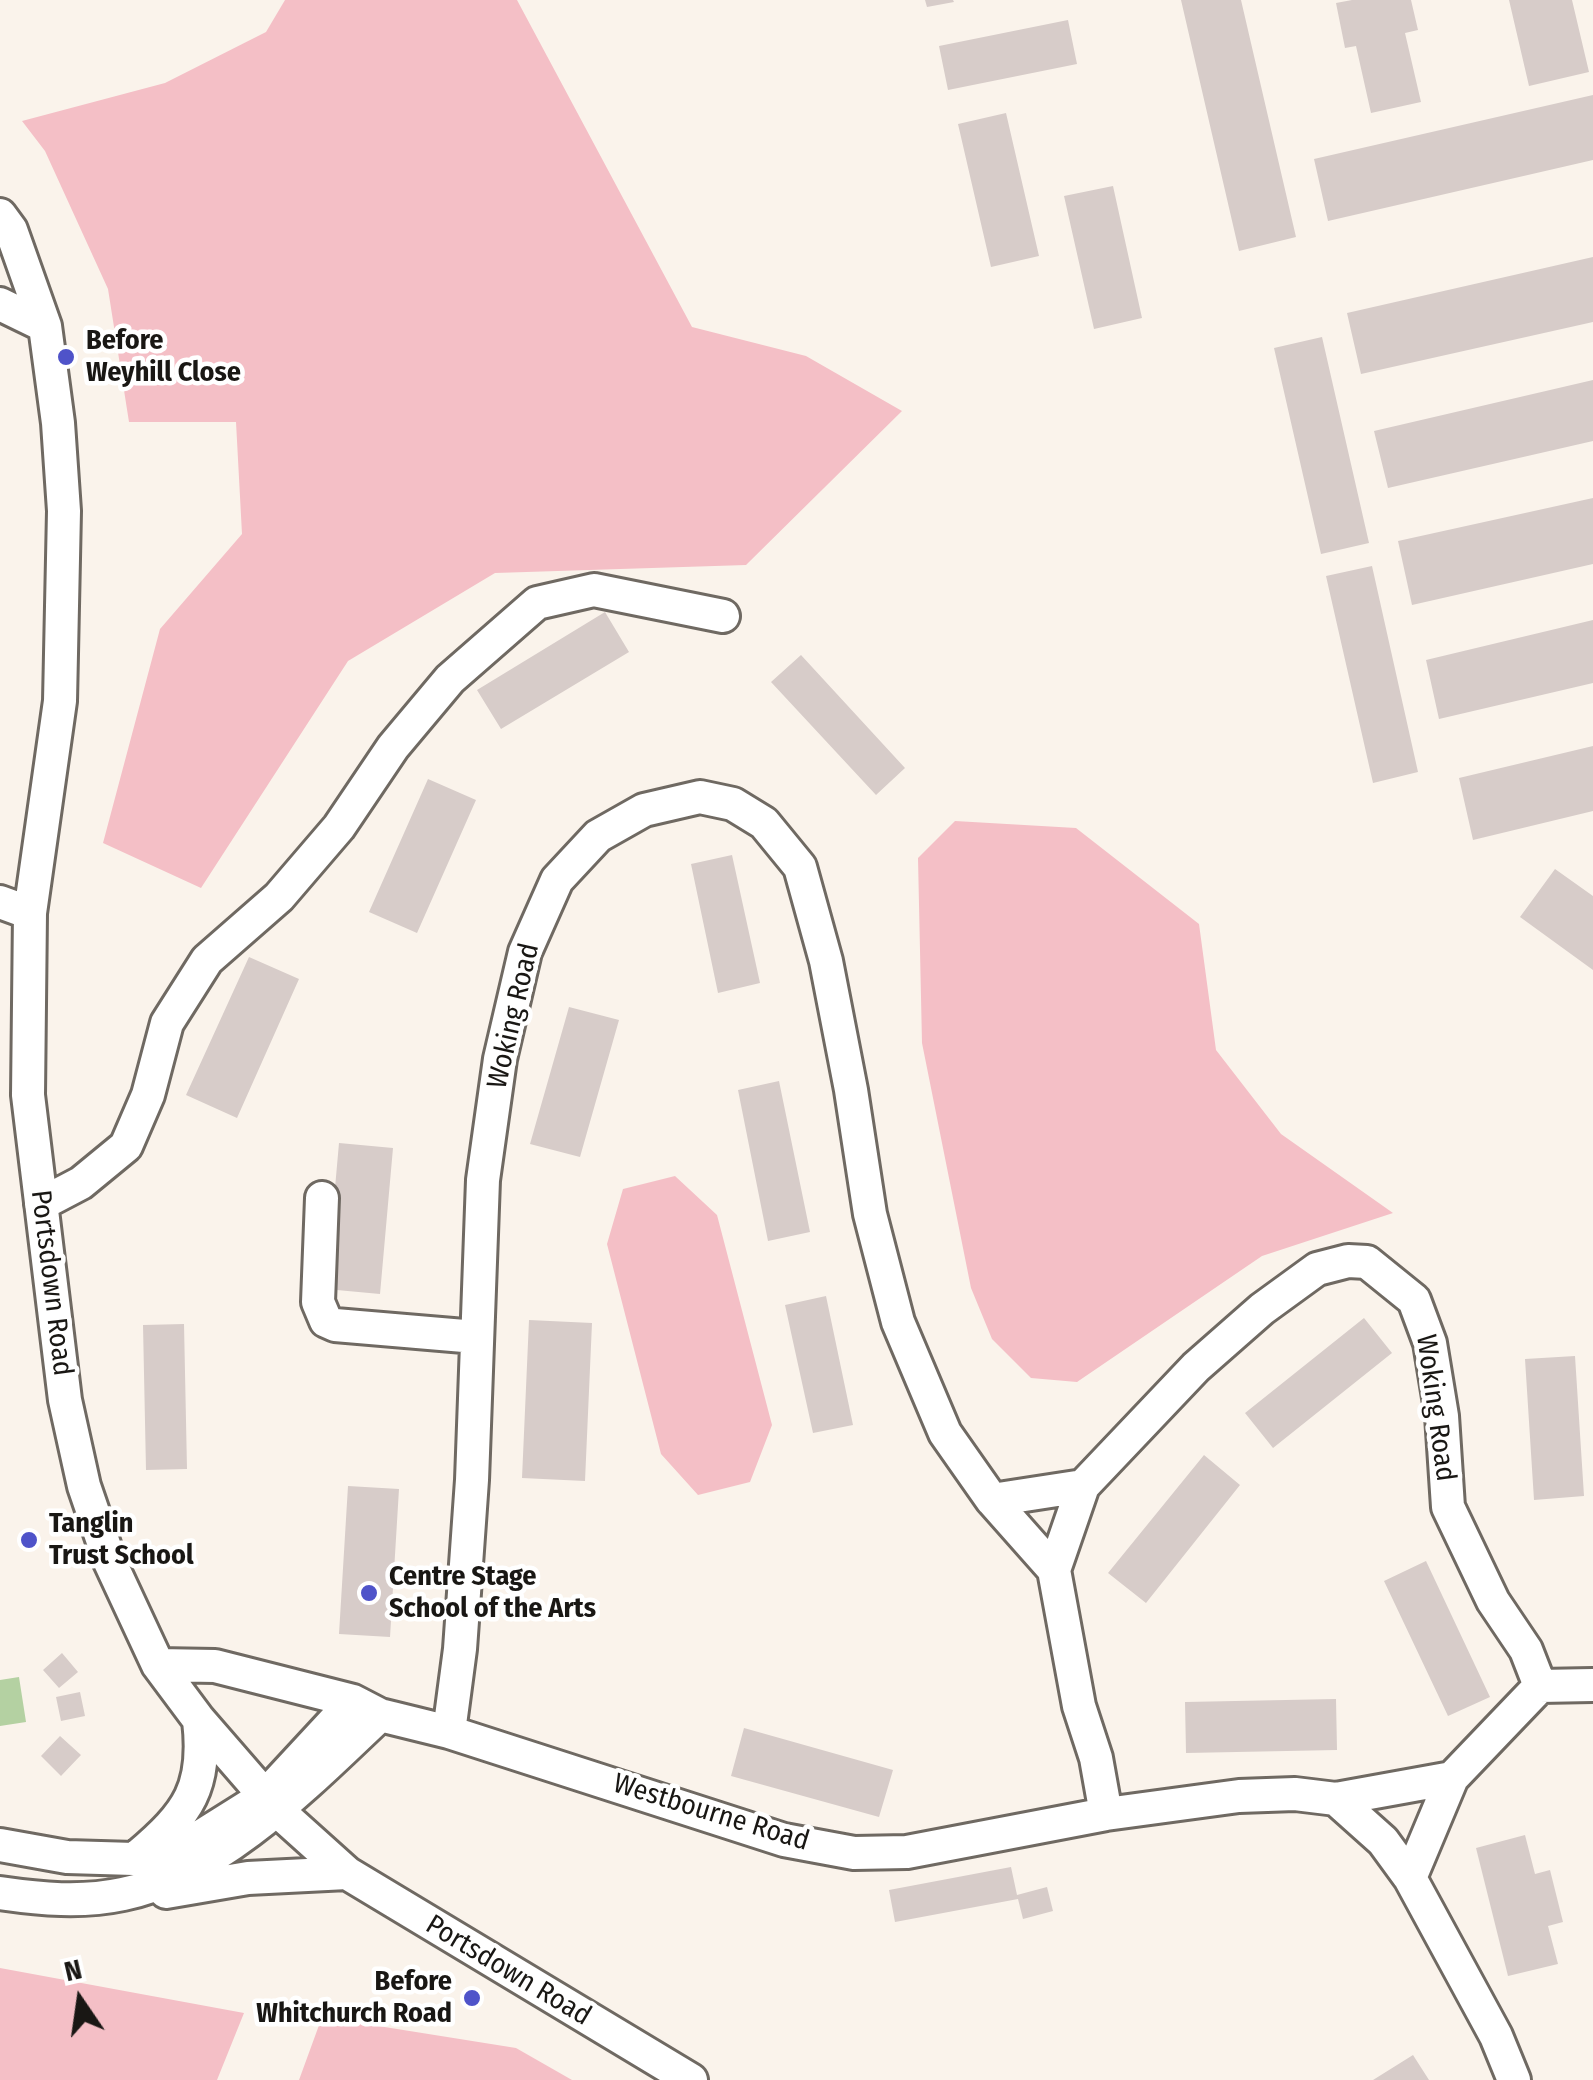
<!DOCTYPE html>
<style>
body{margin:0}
#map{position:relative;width:1593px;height:2080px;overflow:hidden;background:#faf3eb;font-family:"Fira Sans Condensed",sans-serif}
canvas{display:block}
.north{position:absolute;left:30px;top:1950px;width:100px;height:100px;-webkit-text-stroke:8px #fff;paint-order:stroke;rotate:347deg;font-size:28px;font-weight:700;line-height:40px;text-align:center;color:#191714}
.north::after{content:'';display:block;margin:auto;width:35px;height:45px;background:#191714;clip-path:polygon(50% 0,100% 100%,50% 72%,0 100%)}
</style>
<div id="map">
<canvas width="1593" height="2080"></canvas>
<div class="north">N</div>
</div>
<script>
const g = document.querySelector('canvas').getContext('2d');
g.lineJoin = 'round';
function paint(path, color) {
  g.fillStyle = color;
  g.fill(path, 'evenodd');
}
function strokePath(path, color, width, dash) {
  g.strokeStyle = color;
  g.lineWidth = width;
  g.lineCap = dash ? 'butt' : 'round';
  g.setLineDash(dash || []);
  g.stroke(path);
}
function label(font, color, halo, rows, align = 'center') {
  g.font = font + ' "Fira Sans Condensed",sans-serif';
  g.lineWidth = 9;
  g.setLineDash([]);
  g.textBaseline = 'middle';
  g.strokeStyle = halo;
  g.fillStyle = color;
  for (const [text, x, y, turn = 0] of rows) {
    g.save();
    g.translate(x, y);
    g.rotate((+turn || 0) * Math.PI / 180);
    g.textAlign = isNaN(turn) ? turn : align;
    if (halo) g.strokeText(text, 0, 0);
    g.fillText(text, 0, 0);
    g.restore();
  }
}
const green = new Path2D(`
 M285,0H517L692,327L806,356L902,411L746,565L495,573L348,661L201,888L103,843L160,629L242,534L236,422H129L108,289L45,151L22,121L165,83L266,32Z
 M955,821L1076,828L1199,924L1216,1050L1281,1134L1393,1213L1262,1256L1077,1382L1031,1378L992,1339L971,1288L922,1043L918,858Z
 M675,1176L717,1215L772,1425L750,1482L698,1495L661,1454L607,1244L623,1189Z
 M0,1968L244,2013L217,2080H0Z
 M322,2017L516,2048L572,2080H299Z`);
const water = new Path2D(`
 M19,1677L26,1722L0,1726V1680Z`);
const building = new Path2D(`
 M925,0H953L954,2L927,7Z
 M1181,0H1241L1296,237L1239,251Z
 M1352,0H1411L1418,30L1405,33L1421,102L1371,113L1356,46L1345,48L1336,3Z
 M1509,0H1572L1589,72L1529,86Z
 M1068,20L1077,64L948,90L939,46Z
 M1593,95V160L1328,221L1314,159Z
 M1006,113L1039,256L991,267L958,124Z
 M1113,186L1142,318L1094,329L1064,196Z
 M1593,257V322L1361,374L1347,313Z
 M1322,337L1369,543L1321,554L1274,348Z
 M1593,380V441L1388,488L1374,431Z
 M1593,498V564L1412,605L1398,541Z
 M1372,566L1418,772L1373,783L1326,576Z
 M605,612L629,652L501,729L477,690Z
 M1593,620V683L1439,719L1426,660Z
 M801,655L905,768L876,795L771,682Z
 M1593,746V811L1473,840L1459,778Z
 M428,779L476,800L417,933L369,912Z
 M732,855L760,983L718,993L691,864Z
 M1555,869L1593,896V970L1520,917Z
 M249,957L299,979L237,1118L186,1095Z
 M569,1007L619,1020L580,1157L530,1144Z
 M779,1081L810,1232L768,1241L738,1090Z
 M339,1143L393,1148L380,1294L326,1289Z
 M826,1296L853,1425L813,1433L785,1305Z
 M1364,1318L1392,1353L1273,1448L1245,1413Z
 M529,1320L592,1323L585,1481L522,1478Z
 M184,1324L187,1469L146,1470L143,1325Z
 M1575,1356L1584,1496L1534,1500L1525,1359Z
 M1204,1455L1240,1485L1146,1603L1108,1573Z
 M348,1486L399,1489L390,1637L339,1634Z
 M1426,1561L1490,1697L1448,1716L1384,1581Z
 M62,1653L78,1672L59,1688L43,1670Z
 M80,1692L85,1716L61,1721L56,1697Z
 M1336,1699L1337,1750L1186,1753L1185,1702Z
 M744,1728L893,1770L879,1817L731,1776Z
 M60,1736L81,1755L61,1776L41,1756Z
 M1525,1835L1535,1874L1550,1870L1563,1922L1548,1926L1558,1964L1508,1976L1476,1848Z
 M1011,1867L1017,1895L1047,1887L1053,1911L1023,1919L1018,1899L895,1922L889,1890Z
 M1413,2055L1429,2080H1373Z`);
const minor = new Path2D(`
 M0,215L11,230L45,326L58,423L64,511L60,701L30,913L28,1095L65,1400L84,1486L110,1562L158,1665L199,1720L278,1811L347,1873L691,2080
 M0,304L45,326
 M0,902L30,913
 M322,1198L318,1302L326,1321L335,1325L476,1337
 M41,1204L81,1183L126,1146L148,1095L167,1023L207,960L279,897L339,827L393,747L450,679L537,603L594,590L723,616
 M992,1500L1083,1486
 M1054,1570L1083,1486L1196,1367L1262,1309L1317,1269L1348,1261L1367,1262L1414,1300L1430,1343L1442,1416L1448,1507L1493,1601L1526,1650L1540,1686
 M158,1665L215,1666L353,1701L380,1715L449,1732L784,1840L854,1853L907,1852L1106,1814L1239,1796L1295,1794L1336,1799L1383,1841L1410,1878L1496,2036L1514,2080
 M449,1732L460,1649L472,1480L483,1180L500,1059L525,952L557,880L598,836L644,810L700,797L733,804L764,823L800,867L826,961L851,1090L870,1214L898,1322L945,1433L992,1500L1054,1570L1079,1706L1096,1758L1106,1814
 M1336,1799L1452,1778
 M0,1845L67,1857L134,1859L179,1850L265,1796L353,1701
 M138,1856C189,1813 207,1787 199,1720
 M1410,1878L1452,1778L1540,1686L1593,1685
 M166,1892L248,1878L347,1873
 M0,1893C41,1899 81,1903 123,1894C219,1875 311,1780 380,1715`);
const markers = [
 [66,357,10,"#4f53c9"],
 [29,1540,10,"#4f53c9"],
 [369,1593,10,"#4f53c9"],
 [472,1998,10,"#4f53c9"]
];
const poiNames = [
 ["Before",86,341],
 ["Weyhill Close",86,373],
 ["Tanglin",49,1524],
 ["Trust School",49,1556],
 ["Centre Stage",389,1577],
 ["School of the Arts",389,1609],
 ["Before",452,1982,"right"],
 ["Whitchurch Road",452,2014,"right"]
];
const streetNames = [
 ["Woking Road",514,1016,-77],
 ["Portsdown Road",51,1283,83],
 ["Woking Road",1435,1408,82],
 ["Westbourne Road",711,1813,17],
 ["Portsdown Road",508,1971,31]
];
paint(green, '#f4bfc6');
paint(water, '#b4d1a2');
paint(building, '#d7ccc9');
strokePath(minor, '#6f6962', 38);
strokePath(minor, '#fff', 32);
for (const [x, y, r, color] of markers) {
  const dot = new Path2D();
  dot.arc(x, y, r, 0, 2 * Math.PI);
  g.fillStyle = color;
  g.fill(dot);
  strokePath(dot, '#fff', 4);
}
label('bold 28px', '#191714', '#fff', poiNames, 'left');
label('28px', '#191714', '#fff', streetNames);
</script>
